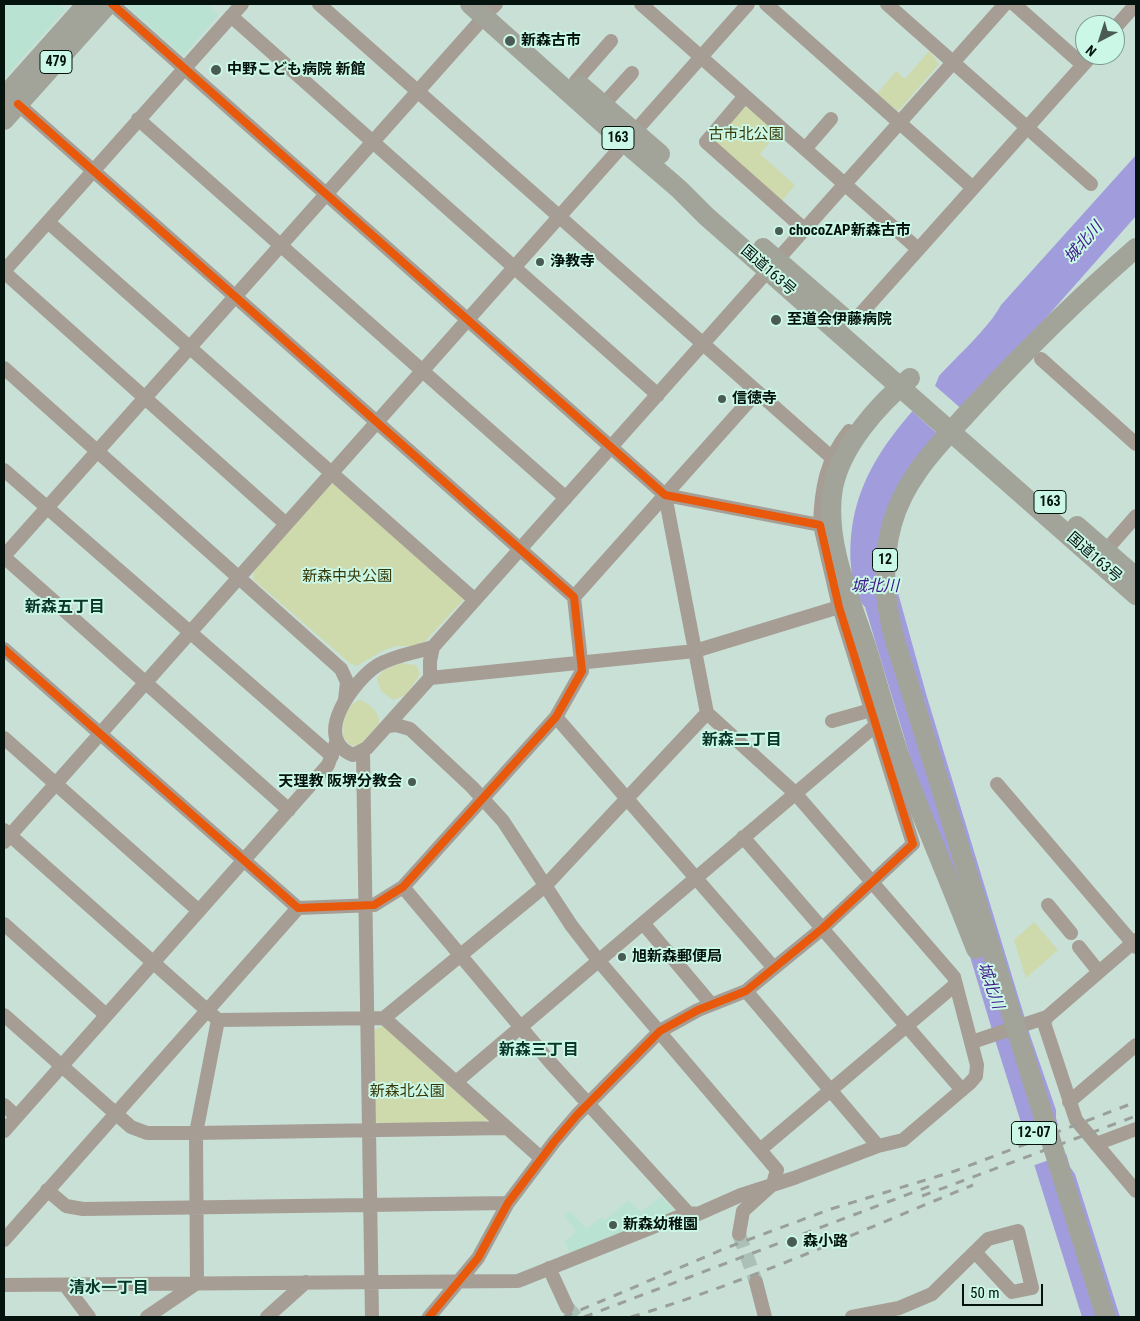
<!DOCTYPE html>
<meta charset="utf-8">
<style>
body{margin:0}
#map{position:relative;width:1140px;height:1321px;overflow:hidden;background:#c8e0d6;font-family:"Roboto Condensed",sans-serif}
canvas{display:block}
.frame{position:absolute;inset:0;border:5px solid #04130e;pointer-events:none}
.north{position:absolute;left:1075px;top:15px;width:50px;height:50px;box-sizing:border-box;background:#caf7e6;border:1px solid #7b9c90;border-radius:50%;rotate:220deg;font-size:14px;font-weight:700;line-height:20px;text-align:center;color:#04130e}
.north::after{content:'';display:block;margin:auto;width:18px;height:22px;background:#495b54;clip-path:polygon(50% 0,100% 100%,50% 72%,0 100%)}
.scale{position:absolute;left:962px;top:1284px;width:81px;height:22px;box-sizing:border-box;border:2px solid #04130e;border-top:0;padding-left:6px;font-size:15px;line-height:18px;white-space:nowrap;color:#04130e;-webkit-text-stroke:4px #caf7e6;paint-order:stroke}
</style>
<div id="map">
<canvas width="1140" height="1321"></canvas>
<div class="frame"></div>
<div class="north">N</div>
<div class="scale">50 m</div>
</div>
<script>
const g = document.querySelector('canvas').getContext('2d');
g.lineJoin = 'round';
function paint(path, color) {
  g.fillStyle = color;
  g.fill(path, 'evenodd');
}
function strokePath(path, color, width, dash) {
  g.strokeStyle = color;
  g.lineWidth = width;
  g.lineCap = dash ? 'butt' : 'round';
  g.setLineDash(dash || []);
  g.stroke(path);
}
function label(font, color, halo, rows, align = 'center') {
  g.font = font + ' "Roboto Condensed","Noto Sans JP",sans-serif';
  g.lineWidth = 4;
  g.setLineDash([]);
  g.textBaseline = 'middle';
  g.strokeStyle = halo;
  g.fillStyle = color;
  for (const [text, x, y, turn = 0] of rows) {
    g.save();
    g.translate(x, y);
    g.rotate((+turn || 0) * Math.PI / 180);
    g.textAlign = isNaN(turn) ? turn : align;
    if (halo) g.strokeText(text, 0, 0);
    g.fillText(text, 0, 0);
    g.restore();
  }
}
const built = new Path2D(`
 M4,4H58L65,10L4,78Z
 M207,4L219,14L183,56L125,4Z
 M661,1196L679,1215L571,1257L565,1241L576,1232L565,1216L570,1211L587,1229L601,1217L605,1220L629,1200L641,1212Z`);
const green = new Path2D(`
 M929,51L939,64L898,111L877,94L896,71L905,79Z
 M743,104L777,133L760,154L795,185L780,203L714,145L713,138Z
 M330,484H337L465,598L424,642L413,646H396L382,651L357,666L351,664L254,580V571Z
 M401,663L416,665L420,674L406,695L393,700L381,691L377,678L384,670Z
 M360,700C370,704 380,712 379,723L361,744L351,746L344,738C342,724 345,705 360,700Z
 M1034,922L1058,950L1026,978L1014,940Z
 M383,1026L488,1118L485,1123L380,1125L375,1120L373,1030Z`);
const water = new Path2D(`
 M1136,155V216L909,473L888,557L927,697L1030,1035L1056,1110V1118L1070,1167L1075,1174L1120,1317H1082L996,1043L865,607C854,597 852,581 851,566C846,488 885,440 935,386L939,376C958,355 988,329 1001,305Z`);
const pier = new Path2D(`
 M933,384L964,411L941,437L911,410Z
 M1060,1125L1069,1153L1032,1166L1024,1139Z`);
const minorTunnel = new Path2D(`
 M739,1234L756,1282
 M567,1307L576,1317`);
const minor = new Path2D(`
 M112,4L665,495L820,525L839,607L913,844L823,928L746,991L698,1010L660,1031L577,1115L554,1142L508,1203L478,1258L429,1317
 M319,4L831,457
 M641,4L918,249
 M766,4L973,188
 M887,4L1091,184
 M1014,4L1083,65
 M492,8L496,4
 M231,16L658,395
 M1115,28L1136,4
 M576,81L611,41
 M745,96L706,142L804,229
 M603,105L632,73
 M138,119L566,498
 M805,149L831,119
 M48,222L475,600
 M4,271L242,4
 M4,272L286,524
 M857,318L1092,55
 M1041,359L1136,444
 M4,368L341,669L347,682L345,700
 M4,470L332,756
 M820,525C821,489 826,460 849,431
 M4,556L484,17
 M4,557L289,810
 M1100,557L1136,516
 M574,597L757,392
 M433,647C415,653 395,655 378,665C355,679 310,738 353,755L367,748L430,678V661L433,647L1005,4
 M4,649L298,908L374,905L403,887L556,717L582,671L574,597L18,104
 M430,678L695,651L839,607
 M556,717L774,968
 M832,721L871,710
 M388,726L396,725L410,729L472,787L503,821L571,925L598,960L777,1170L773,1184L743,1211L739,1234
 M4,738L199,911
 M363,752L372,1317
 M997,784L1136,947
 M4,830L218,1020L384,1018L546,885L707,713
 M743,837L962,1090
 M4,842L748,4
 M403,887L550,1062L688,1213
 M1048,905L1071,933
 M643,923L711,1004
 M4,924L106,1015
 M1079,947L1099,972
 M746,991L878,1146
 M4,1015L131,1127L147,1133H196L506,1128
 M1047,1017L1044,1023L1076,1120L1136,1191
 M384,1018L541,1158
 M972,1042L1047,1017L1136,940
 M456,1082L876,725
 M1069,1102L1136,1045
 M4,1105L16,1116
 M4,1131L328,765L337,740
 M1096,1144L1136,1129
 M761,1149L955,985
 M47,1190L66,1206L83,1209L508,1203
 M4,1240L298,908
 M549,1268L567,1307
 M756,1282L765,1317
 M4,1285L518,1281L688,1213L698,1214L741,1195L794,1178L878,1146L903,1140L970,1083L976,1076L977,1065L954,977L795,793L707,713L665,495
 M65,1285L89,1317
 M147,1317L197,1283L196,1133L218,1020
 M267,1317L306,1282
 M852,1317L899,1308L932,1294L988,1239L1018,1231L1032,1288L1012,1292L975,1252`);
const highway = new Path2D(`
 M470,4L615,134L679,189L706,216L1136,595
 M580,85L660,154
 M4,97L87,4
 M4,120L108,4
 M763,248L843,317
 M910,378C878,405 841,446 833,488C824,541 850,598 866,646C879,687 889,729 904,769C927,830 953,889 976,949
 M1077,526L1131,573`);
const rail = new Path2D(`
 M922,1196L1136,1116
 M564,1317L726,1248L831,1209L955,1171L1136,1102
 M584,1317L930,1186
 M631,1317C748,1282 860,1231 973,1185`);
const highwayBridge = new Path2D(`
 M1106,1317L896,644C884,604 881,564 892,524C905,476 941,443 973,407C1025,351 1078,298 1136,248`);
const cycleway = new Path2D(`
 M112,4L665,495L820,525L839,607L913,844L823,928L746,991L698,1010L660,1031L577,1115L554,1142L508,1203L478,1258L429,1317
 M4,649L298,908L374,905L403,887L556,717L582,671L574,597L18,104`);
const markers = [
 [510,41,6,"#495b54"],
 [216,70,6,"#495b54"],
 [779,231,5,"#495b54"],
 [540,262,5,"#495b54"],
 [776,320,6,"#495b54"],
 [722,399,5,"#495b54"],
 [412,782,5,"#495b54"],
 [622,957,5,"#495b54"],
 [613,1225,5,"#495b54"],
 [792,1242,6,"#495b54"]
];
const shields = [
 [56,62,32],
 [618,138,32],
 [1050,502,32],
 [885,560,25],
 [1034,1133,45]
];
const shieldNames = [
 ["479",56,62],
 ["163",618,138],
 ["163",1050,502],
 ["12",885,560],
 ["12-07",1034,1133]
];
const poiNames = [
 ["新森古市",521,41],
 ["中野こども病院 新館",227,70],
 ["chocoZAP新森古市",789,231],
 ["浄教寺",550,262],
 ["至道会伊藤病院",787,320],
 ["信徳寺",732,399],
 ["天理教 阪堺分教会",402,782,"right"],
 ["旭新森郵便局",632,957],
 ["新森幼稚園",623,1225],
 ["森小路",803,1242]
];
const parkNames = [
 ["古市北公園",746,135],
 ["新森中央公園",347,577],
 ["新森北公園",407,1092]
];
const streetNames = [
 ["国道163号",768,271,41],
 ["国道163号",1094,558,41]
];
const waterNames = [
 ["城北川",1084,243,-49],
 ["城北川",875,587],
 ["城北川",990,986,71]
];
const neighbourhoodNames = [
 ["新森五丁目",65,608],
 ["新森二丁目",742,741],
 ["新森三丁目",539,1051],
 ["清水一丁目",109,1289]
];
paint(built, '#bae2d3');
paint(green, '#ced9ac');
paint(water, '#a19ddd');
paint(pier, '#c8e0d6');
strokePath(minorTunnel, '#abc1b8', 14, [14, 7]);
strokePath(minor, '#a69d95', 14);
strokePath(highway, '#a2a49a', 20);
strokePath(rail, '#9aa099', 3, [9, 9]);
strokePath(highwayBridge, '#a2a49a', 20);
strokePath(cycleway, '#e8590c', 8);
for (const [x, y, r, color] of markers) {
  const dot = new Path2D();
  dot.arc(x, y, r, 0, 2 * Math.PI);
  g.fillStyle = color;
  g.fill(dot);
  strokePath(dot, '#caf7e6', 2);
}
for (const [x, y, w] of shields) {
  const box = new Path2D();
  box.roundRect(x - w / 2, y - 11.5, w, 23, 4);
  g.fillStyle = '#caf7e6';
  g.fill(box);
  strokePath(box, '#04130e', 1);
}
label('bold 14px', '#04130e', null, shieldNames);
label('bold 15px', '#04130e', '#caf7e6', poiNames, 'left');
label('15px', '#393906', '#caf7e6', parkNames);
label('15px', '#04130e', '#caf7e6', streetNames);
label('italic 16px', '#3e1789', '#caf7e6', waterNames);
label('bold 16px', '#0a362a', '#caf7e6', neighbourhoodNames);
</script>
